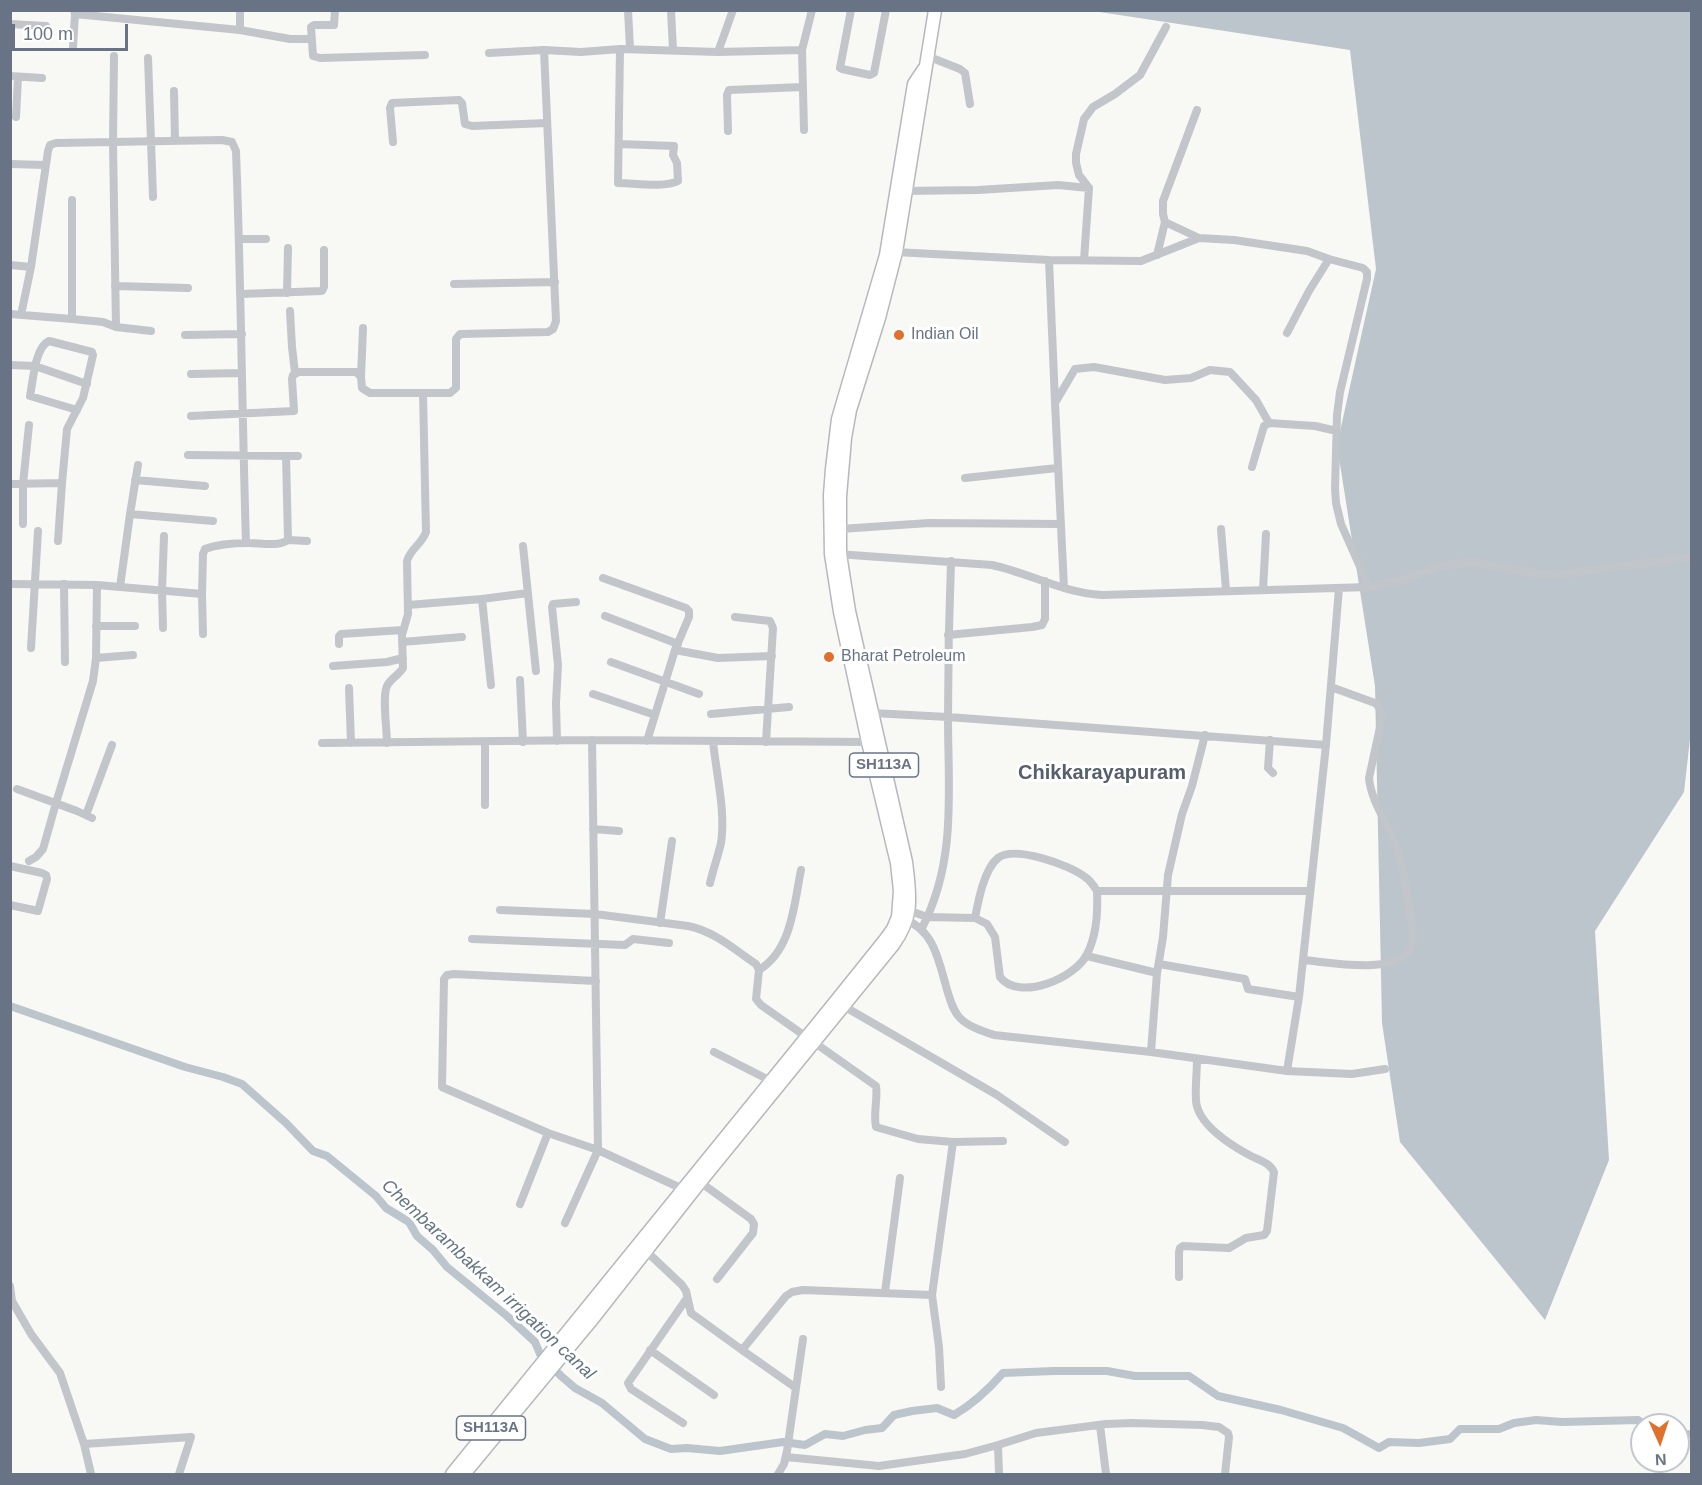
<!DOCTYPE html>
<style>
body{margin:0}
#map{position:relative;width:1702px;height:1485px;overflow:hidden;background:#f8f8f5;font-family:Helvetica,sans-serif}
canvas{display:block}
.frame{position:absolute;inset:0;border:12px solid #687486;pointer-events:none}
.north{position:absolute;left:1630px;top:1413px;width:60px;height:60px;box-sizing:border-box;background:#fff;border:2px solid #c3c7cf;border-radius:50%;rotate:177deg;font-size:16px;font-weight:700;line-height:24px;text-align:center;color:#687486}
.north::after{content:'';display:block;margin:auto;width:21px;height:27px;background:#df702e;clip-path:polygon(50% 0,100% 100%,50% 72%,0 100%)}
.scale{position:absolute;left:12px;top:24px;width:116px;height:27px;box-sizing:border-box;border:3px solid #687486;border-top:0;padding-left:8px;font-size:18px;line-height:21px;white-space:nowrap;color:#687486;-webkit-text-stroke:4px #fff;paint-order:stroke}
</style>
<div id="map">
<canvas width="1702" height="1485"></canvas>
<div class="frame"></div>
<div class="north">N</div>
<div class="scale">100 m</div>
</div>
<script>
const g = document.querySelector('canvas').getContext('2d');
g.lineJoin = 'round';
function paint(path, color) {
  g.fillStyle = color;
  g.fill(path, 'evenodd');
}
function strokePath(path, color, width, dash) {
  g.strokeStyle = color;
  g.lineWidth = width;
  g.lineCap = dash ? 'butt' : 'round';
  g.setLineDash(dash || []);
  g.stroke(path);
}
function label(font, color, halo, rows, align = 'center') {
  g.font = font + ' Helvetica,sans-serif';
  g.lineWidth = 6;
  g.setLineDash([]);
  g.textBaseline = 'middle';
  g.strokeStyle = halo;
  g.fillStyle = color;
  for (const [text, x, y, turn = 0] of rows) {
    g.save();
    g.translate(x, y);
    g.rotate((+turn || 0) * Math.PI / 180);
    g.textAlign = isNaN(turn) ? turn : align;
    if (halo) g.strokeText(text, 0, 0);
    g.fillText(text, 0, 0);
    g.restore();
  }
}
const water = new Path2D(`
 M1093,11H1691V730L1684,792L1595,931L1609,1160L1545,1320L1400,1142L1382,1023L1375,686L1337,445L1376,269L1350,50Z`);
const canal = new Path2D(`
 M10,1006L185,1067L223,1077L242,1084L286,1123L313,1151L327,1156L376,1196L386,1208L409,1222L417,1236L433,1250L447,1267L507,1316L535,1342L540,1354L561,1376L575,1388L602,1403L645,1439L671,1449L687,1448L720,1451L783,1442L805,1445L825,1434L843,1436L865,1430L882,1428L894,1415L912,1411L937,1408L954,1415C973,1404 988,1390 1003,1373L1054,1371H1107L1135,1376H1189L1218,1396L1281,1410L1343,1428L1379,1448L1389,1442L1419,1443L1450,1439L1460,1429H1499L1514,1423L1536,1420L1562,1422L1638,1420L1645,1425
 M1678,1435L1692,1434`);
const street = new Path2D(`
 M74,10L75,14L240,30L290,39H311
 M240,10V30
 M335,10L334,25H314L311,27L313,56L320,58L425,55
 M628,10L630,49
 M671,10L673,50
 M851,10L840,68L842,69L870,75L874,73L886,10
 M10,24L46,26
 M73,47L75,14
 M802,50L804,130
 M718,52L733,10
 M489,53L544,50L581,52L620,49L718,52L802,50L812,10
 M927,56L960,69L965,73L970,104
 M148,58L153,197
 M10,76L42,78
 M174,91L175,141
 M1197,110L1163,201V214L1165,222L1199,238
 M16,117L18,77
 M728,131L727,95L729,90L802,87
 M393,142L390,108L392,103L459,100L462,103L465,124L472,126L547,123
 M619,144L674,146L673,155L677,163L678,181C664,188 634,183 618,183L620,49
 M10,164L45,165
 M902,191L978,190L1058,185L1089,188
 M72,200V319L103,322L116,327L113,143L114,56
 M239,239H266
 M895,252L1049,260L1141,261L1199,238L1234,240L1307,251L1329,259L1363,268L1367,272V279L1340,392L1337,415L1335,489L1336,503L1341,524L1369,587
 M1157,255L1165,222
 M1049,260L1055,402
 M1084,260L1089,188L1079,175L1076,163V154L1084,119L1093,107L1115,94L1140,75L1166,27
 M10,265L31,267
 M454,284L555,282
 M115,286L188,288
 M287,293L288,248
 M241,294L322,291L324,287V250
 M290,311L292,347L295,373
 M10,314L72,319
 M21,315L31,267L48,151L50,145L56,143L222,140L232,142L236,151C241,282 242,413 246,543
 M116,327L151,331
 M1287,333L1309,291L1329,259
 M185,335L242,334
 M10,365L35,366L87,384
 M191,374L242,373
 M361,377L363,328
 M191,416L294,411L292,379L293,375L299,372H356L361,377L362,388L370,393H450L456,388V339L460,334L548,332L553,329L556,321L544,50
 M188,455L298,456
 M1252,467L1264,426L1269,423L1315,426L1337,431
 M965,478L1057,468
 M135,480L205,486
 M62,483L67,429L83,398L93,355L92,352L49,341C35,347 33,381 30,396L77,410
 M10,484L62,483L58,541
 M130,514L138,465
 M23,524V484L29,425
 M840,529L929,523L1061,524
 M1221,529L1226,590
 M288,540L307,541
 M523,546L536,671
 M837,554L992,565C1029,573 1063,593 1102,595L1369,587L1405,579L1441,566L1473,562L1543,575H1554L1692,557
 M603,578L686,608L689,611V617L675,650L647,741
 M10,584L97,585L202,594L203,554L205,549C218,544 235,543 249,543C261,543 278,547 288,540L286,456
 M64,584L65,662
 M120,587L130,514L213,521
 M1064,588L1055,403L1075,369L1094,367L1165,380L1191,378L1210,370L1230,372L1256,400L1269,423
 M1263,590L1266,534
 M202,594L203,634
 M482,599L528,593
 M408,605L482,599L491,685
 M605,616L678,644
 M735,617L770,621L773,628L766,742
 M96,626H135
 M163,628L162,591L164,536
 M948,635L1032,627L1042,625L1045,619V581
 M402,642L462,637
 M339,644V636L341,634L403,630
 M31,648L38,531
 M675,650L718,658L772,656
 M96,658L133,655
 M611,662L699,694
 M333,666L387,662L403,658
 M520,680L523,742
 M349,688L351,743
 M593,694L655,715
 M872,713L948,717L1326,745
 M711,714L789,707
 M592,740L598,1150L685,1190
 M1270,740L1268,768L1273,773
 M557,741L556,703L558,665L552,607L553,604L576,602
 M322,743L592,740L869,742
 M387,743C387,730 382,696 387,686C391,678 399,675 403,668L402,635L408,614L407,561C410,549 422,544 426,532L423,393
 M17,789L77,811L92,818
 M485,805V742
 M86,815L112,745
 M593,829L619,831
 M29,861L36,857L43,849L56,803L93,681L96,658L97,585
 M10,866L42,873L46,875L47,879L38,911L10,905
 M710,883C713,870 718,856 721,843C726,812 716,773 713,741
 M905,909L927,917L975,918L987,924L995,937L1000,977C1019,1002 1076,978 1087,954C1097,935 1098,912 1097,891H1310
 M500,910L595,914L688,926C714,931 735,950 756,964L759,970L756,999L761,1005L876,1086C878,1100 873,1113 876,1127L918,1139L953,1142L932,1295L803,1290L792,1292L786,1296L742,1350L691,1313L686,1291L682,1285L645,1250
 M975,918C978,902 984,869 998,858C1014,845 1070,865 1085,877C1090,880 1094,886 1097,891
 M904,919C936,931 939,964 948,993C951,1002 953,1011 960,1018C969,1027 982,1031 994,1035L1151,1052L1287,1071L1299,997L1326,745L1339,588
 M660,923L672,841
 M922,928C957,860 948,791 948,717C948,665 949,613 951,561
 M472,939L625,945L633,939L669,943
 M1087,956L1157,973L1151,1052
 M1303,960C1328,962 1389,974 1408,953C1413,947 1413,939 1413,931C1408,902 1405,871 1395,843C1387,822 1371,801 1369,778L1382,718C1381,711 1380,707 1375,703L1331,687
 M1159,964L1245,979L1248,989L1299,997
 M759,970C792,950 794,904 801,870
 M1157,973L1163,937L1168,875L1182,814L1192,786L1205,735
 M840,1004L997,1095L1065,1142
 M714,1052L771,1081
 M1287,1071L1352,1074L1385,1069
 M953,1142L1003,1141
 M700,1182L751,1219L754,1224L753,1233L717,1279
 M520,1204L548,1133
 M565,1223L598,1150L548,1133L442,1087L444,979L447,975L454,974L596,981
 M1179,1277V1252L1180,1248L1183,1246L1229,1248L1246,1238L1264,1235L1267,1231L1274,1172C1270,1163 1259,1160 1251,1156C1232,1146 1198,1125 1196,1101C1195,1087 1197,1072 1197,1059
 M10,1286L12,1301L31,1334L60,1373L84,1444
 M885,1292L900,1178
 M932,1295L939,1347L941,1387
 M650,1350L714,1395
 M742,1350L796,1388
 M683,1423L631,1389L628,1383L687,1298
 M1100,1425L1106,1474
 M998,1445L999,1474
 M786,1457L879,1466L965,1454L998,1445L1036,1433L1106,1424L1132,1423L1202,1425L1219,1427L1228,1433L1229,1437L1225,1474
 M91,1474L84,1444L191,1437L179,1474
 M778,1474L784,1464L787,1451L803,1339`);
const primary = new Path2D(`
 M452,1474L832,1006L885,940L893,929L898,917L900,891L897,863L868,742L840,612L831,554L830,495L832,469L838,419L886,255L914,84L924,69
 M464,1474L590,1322L700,1182L893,945C914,916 910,896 906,862L849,611L840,554V496L845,438L850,410L879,318L896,252L935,10`);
const markers = [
 [899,335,6,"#df702e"],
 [829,657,6,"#df702e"]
];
const shields = [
 [884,765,69],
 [491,1428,69]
];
const shieldNames = [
 ["SH113A",884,765],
 ["SH113A",491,1428]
];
const poiNames = [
 ["Indian Oil",911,335],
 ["Bharat Petroleum",841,657]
];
const waterNames = [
 ["Chembarambakkam irrigation canal",488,1280,43]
];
const quarterNames = [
 ["Chikkarayapuram",1102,773]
];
paint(water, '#bcc5cb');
strokePath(canal, '#bcc5cb', 8);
strokePath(primary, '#b5b8bd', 15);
strokePath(street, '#c2c5c9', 8);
strokePath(primary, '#fff', 12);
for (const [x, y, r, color] of markers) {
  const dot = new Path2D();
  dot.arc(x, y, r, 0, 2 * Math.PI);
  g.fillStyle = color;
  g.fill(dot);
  strokePath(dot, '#fff', 2);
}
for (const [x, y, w] of shields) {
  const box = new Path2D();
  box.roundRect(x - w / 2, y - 12, w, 24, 4.5);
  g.fillStyle = '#fff';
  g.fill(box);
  strokePath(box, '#687486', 1.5);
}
label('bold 15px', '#687486', null, shieldNames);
label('16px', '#687486', '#fff', poiNames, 'left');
label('italic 18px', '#637581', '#fff', waterNames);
label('bold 20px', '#565f6b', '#fff', quarterNames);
</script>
